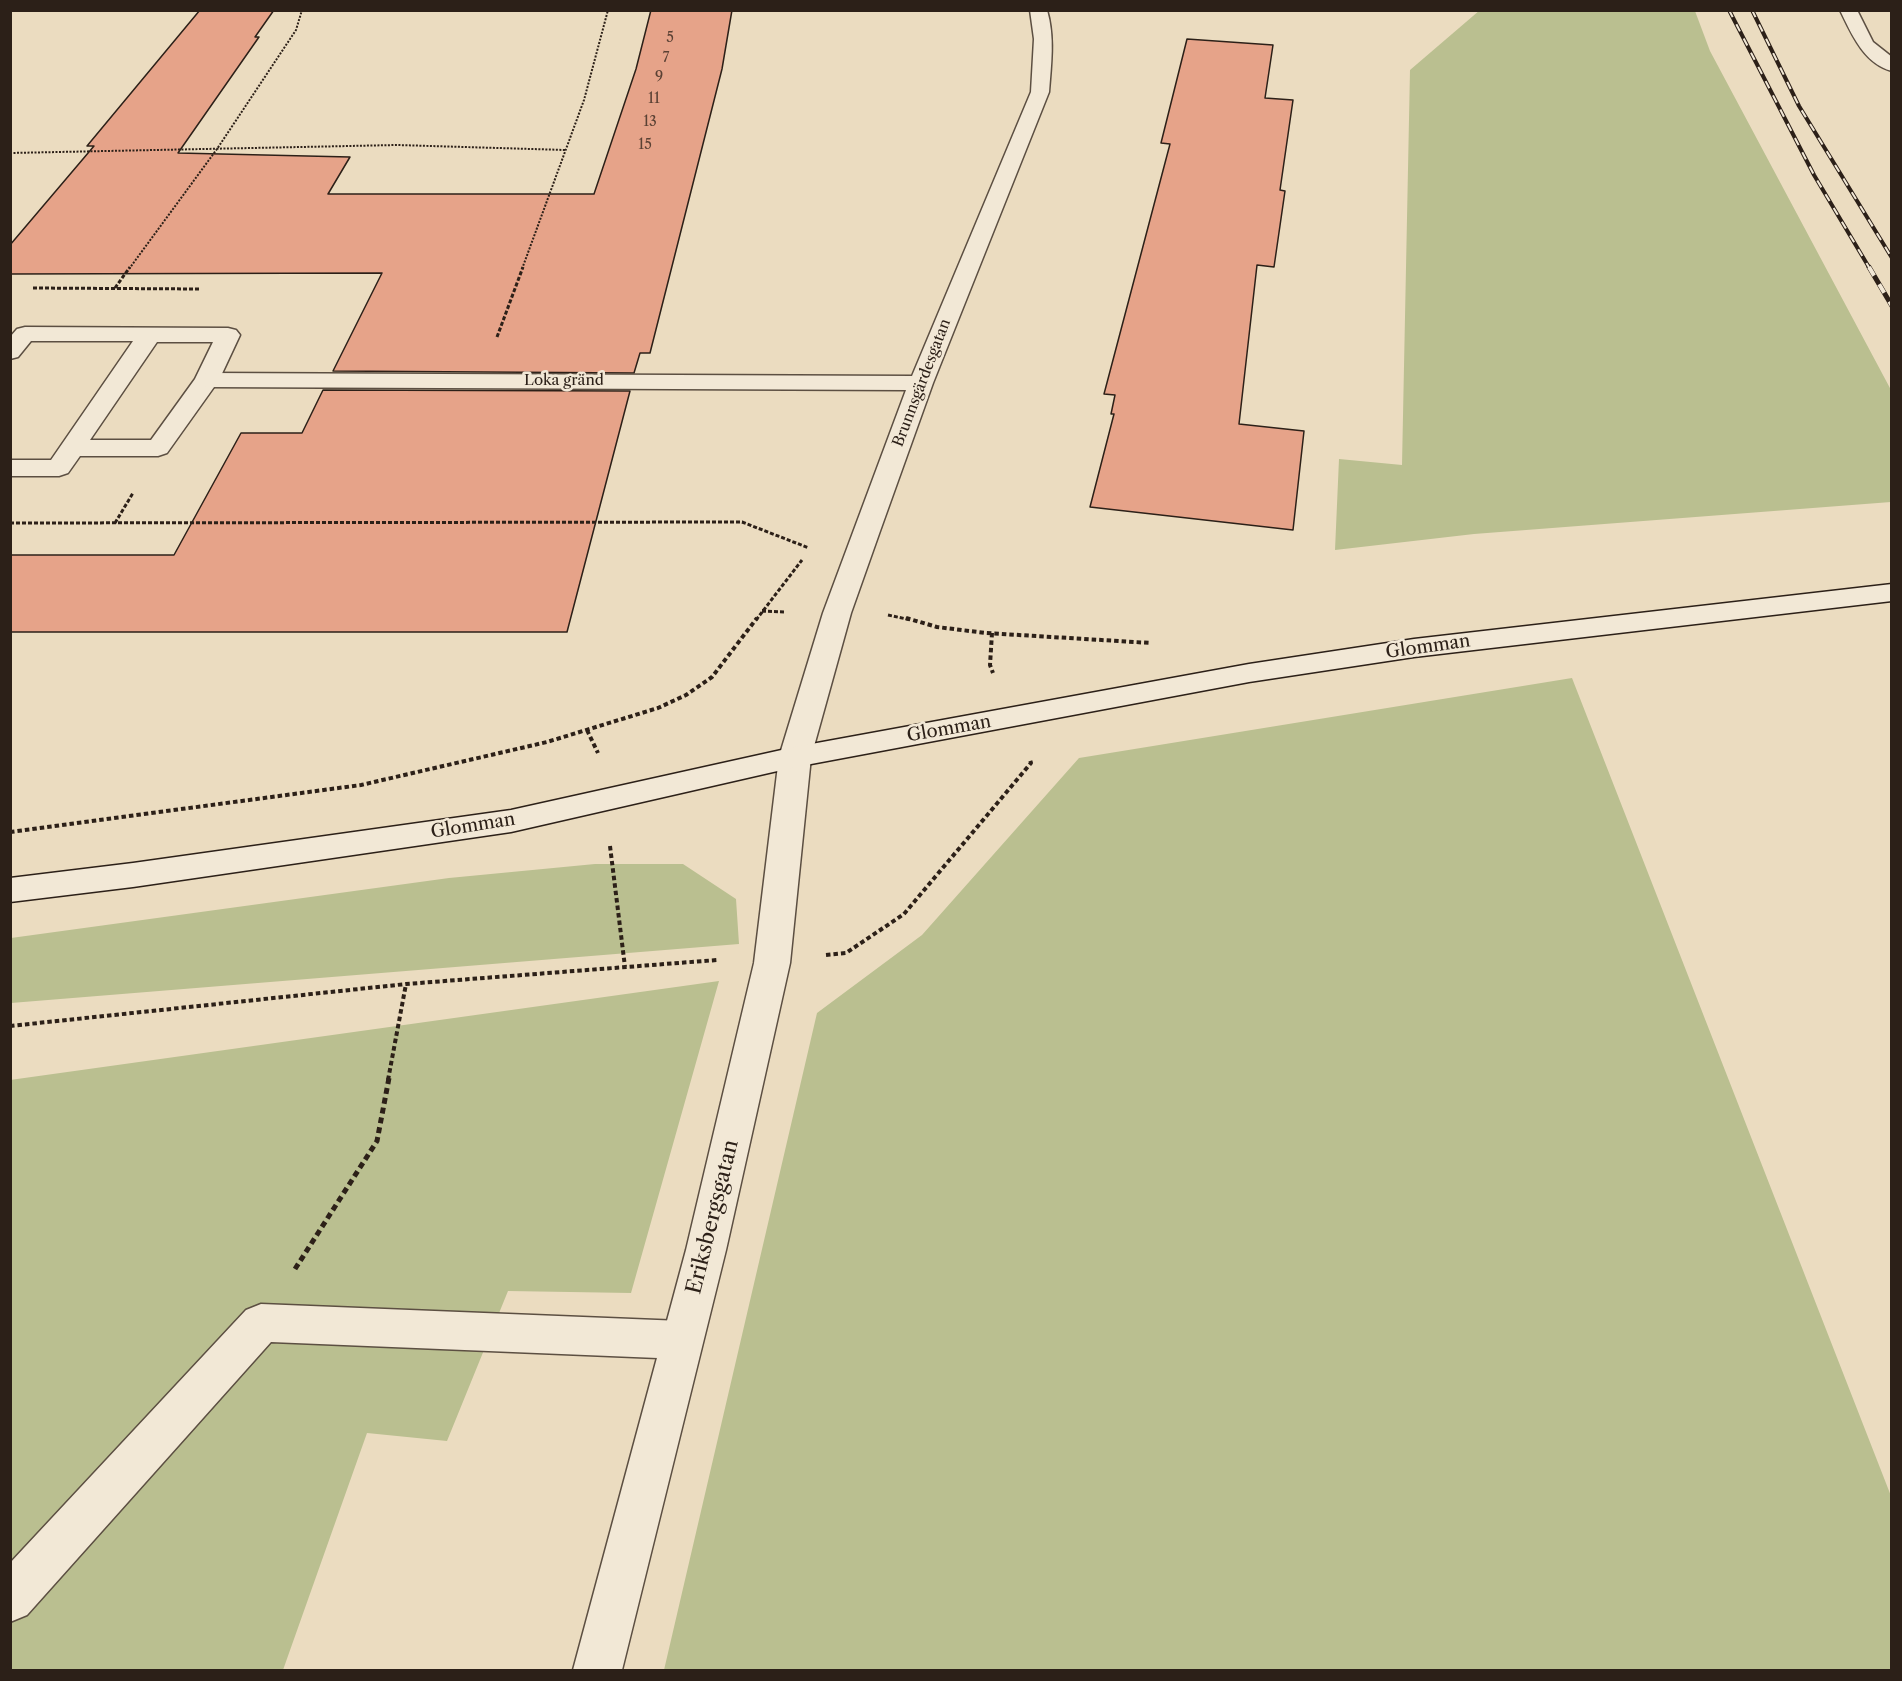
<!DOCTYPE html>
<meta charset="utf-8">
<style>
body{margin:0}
#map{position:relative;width:1902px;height:1681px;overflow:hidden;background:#ebdcc0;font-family:"Libre Caslon Text",serif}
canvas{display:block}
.frame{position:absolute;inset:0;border:12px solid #2c2018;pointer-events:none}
</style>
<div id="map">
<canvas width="1902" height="1681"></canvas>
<div class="frame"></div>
</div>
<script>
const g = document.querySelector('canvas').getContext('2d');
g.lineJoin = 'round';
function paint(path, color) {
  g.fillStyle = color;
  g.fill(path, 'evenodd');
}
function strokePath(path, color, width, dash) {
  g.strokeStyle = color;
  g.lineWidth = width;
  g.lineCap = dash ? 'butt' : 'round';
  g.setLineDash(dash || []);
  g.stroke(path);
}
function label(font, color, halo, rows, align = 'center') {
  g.font = font + ' "Libre Caslon Text",serif';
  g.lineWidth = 5;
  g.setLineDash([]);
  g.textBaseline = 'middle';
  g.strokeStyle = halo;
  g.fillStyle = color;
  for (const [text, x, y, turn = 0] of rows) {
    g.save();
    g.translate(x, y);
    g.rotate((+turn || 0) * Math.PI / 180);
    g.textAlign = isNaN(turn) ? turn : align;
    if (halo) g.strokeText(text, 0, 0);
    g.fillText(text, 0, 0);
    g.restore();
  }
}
const green = new Path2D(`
 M1480,10L1695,11L1710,51L1891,390V502L1474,534L1335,550L1339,459L1402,465L1410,70Z
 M1572,678L1891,1496V1670H664L817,1013L922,935L1079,758Z
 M595,864H683L736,899L739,944L11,1003V938L449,878Z
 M719,981L631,1293L508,1291L447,1441L367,1433L283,1670H11L10,1080Z`);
const building = new Path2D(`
 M200,10H274L255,37H259L178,153L350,157L328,194H594L636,69L651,10H732L722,69L650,353H640L634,373L333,371L382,273L10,274V245L94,146H87Z
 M1187,39L1273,45L1265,98L1293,100L1280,190L1285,191L1274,267L1257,265L1239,424L1304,431L1293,530L1090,507L1114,414H1111L1115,395L1104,394L1170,144L1161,143Z
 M323,390L630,391L567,632H10V555H174L241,433H302Z`);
const pathFar3 = new Path2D(`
 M10,153L397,145L565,150
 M129,269L217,149L296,30L302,10
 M522,269L584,100L608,10`);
const pathFar2 = new Path2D(`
 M33,288L200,289
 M115,288L130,267
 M497,337L523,267
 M10,523L742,522L809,548
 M115,523L133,493
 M762,611L785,612
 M888,615L911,620
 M756,620L802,560`);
const pathFar1 = new Path2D(`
 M906,618L937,627L986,633L1151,643
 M992,633L990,665L993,673
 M587,730L598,753
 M10,832L361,785L547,742L658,708L686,695L712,677L757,618
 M610,846L625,967
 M826,955L846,953L904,914L1031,763L1030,760
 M10,1026L406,984L717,960
 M388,1080L406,984`);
const path = new Path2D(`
 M295,1269L377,1141L389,1078`);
const lane = new Path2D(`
 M25,327L228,328L236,330L240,335L219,380L167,453L158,456H80L68,473L59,476H10V460H51L133,341H31L18,357L10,359V337L17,329ZM157,342H213L195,379L151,440H90Z
 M261,1304L682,1321L697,1326L703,1340L697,1354L682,1359L271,1342L27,1615L10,1622V1563L246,1310Z`);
const street = new Path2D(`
 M1030,10H1047C1055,37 1051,65 1049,92L933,383L880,531L851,613L811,757L790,963L726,1250L622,1670H573L686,1250L754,963L779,757L823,613L906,390L207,387L198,385L195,380L198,375L207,373L912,376L1031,92L1034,39Z
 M1840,10H1857L1873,42L1892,57V71C1864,64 1851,33 1840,10Z`);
const secondary = new Path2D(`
 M1892,584V601L1414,657L1249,682L795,767L511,832L133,887L10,902V878L133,863L511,810L795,747L1249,664L1414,639Z`);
const railFar1 = new Path2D(`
 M1729,10L1814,175L1870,269
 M1752,10L1799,106L1892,258`);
const rail = new Path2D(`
 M1869,267L1892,306`);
const farNumbernames = [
 ["5",670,38],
 ["7",666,58],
 ["9",659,77],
 ["11",654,99],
 ["13",650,122],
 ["15",645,145]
];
const farStreetnames = [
 ["Loka gränd",564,381],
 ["Brunnsgärdesgatan",922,383,-69]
];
const streetNames = [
 ["Glomman",1428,647,-8],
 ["Glomman",949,729,-10],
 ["Glomman",473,826,-9]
];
const nearStreetnames = [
 ["Eriksbergsgatan",713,1217,-76]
];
paint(green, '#babf90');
paint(building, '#e6a389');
strokePath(building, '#2c2018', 1.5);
strokePath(lane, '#5c4f42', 3);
strokePath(street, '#5c4f42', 3);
strokePath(secondary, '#2c2018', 3);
strokePath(pathFar3, '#2c2018', 2, [2, 1.5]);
strokePath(pathFar2, '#2c2018', 3, [4, 2]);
strokePath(pathFar1, '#2c2018', 4, [4.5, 3]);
strokePath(path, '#2c2018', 5, [6, 4]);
paint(lane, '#f2e8d6');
paint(street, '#f2e8d6');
paint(secondary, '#f2e8d6');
strokePath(railFar1, '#2c2018', 4);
strokePath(rail, '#2c2018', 5);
strokePath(railFar1, '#f2e8d6', 2, [8]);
strokePath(rail, '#f2e8d6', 4, [10]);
label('14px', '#5a4134', null, farNumbernames);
label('15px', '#2c2018', '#f2e8d6', farStreetnames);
label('18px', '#2c2018', '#f2e8d6', streetNames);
label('21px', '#2c2018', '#f2e8d6', nearStreetnames);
</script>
